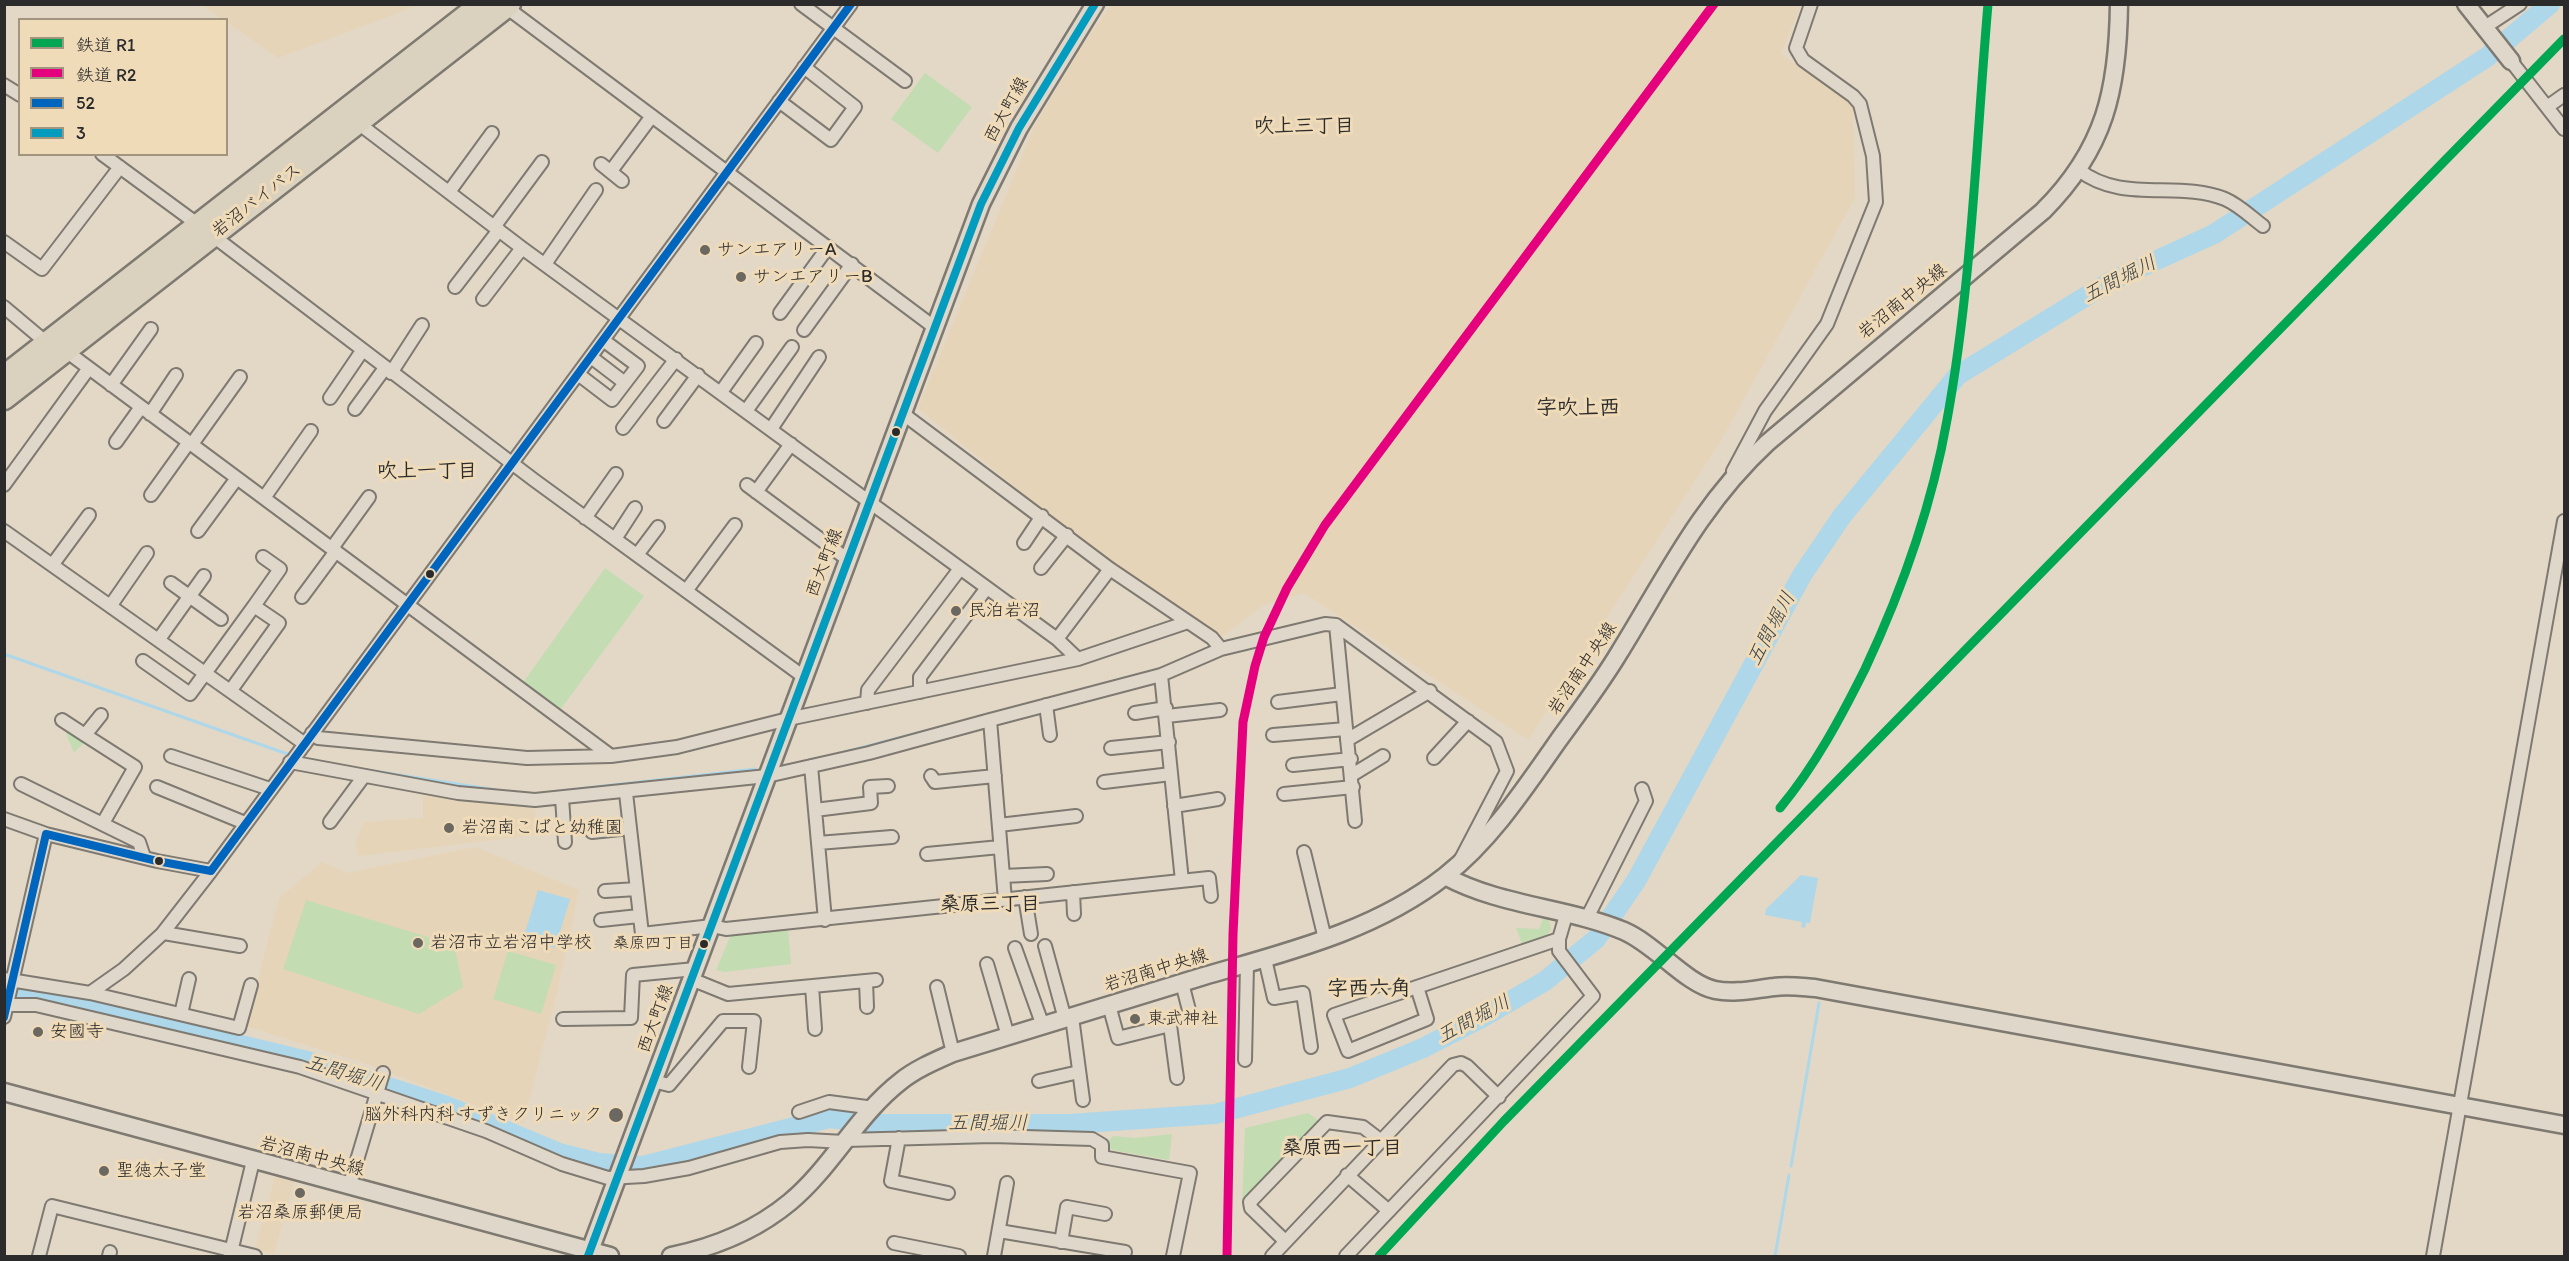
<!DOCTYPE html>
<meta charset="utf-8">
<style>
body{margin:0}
#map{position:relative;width:2569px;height:1261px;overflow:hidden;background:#e3d8c6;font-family:Itim,"Klee One",sans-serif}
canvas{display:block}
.frame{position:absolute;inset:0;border:6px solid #2b2b2b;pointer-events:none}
.legend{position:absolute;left:18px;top:18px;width:210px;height:138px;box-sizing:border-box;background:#f0dbb9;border:2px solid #a19580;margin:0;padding:8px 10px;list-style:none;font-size:18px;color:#2b2b2b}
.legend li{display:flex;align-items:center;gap:12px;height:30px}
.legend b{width:30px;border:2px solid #a19580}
</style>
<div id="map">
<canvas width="2569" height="1261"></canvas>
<div class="frame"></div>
<ul class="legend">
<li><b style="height:8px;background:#00a651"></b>鉄道 R1</li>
<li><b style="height:8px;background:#e5007d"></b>鉄道 R2</li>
<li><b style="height:8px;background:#0065bd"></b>52</li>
<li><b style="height:8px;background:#049cbe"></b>3</li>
</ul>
</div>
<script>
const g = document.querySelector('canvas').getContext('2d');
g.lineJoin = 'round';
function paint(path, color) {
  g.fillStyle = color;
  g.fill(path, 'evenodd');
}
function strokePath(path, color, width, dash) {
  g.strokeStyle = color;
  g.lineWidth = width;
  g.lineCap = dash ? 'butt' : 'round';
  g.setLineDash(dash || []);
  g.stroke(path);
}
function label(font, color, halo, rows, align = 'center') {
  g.font = font + ' Itim,"Klee One",sans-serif';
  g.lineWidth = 6;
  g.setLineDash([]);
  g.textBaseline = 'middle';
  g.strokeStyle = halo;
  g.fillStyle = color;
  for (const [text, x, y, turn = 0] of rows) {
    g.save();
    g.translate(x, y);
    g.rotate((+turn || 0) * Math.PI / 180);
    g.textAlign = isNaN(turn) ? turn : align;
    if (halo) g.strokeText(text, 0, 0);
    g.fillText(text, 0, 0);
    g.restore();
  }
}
const built = new Path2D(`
 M202,5V4L419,5L278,58Z
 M1111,5H1801L1781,54L1853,105L1855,198L1720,442L1528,740L1304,593L1263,605L1219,639L1076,537L918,408L1034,127L1081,48Z
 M423,790L522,802L535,810L536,835L358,856L355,844L364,822L423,818Z
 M475,847L579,890L558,988L523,1124L370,1065L246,1026L279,898L322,862L347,873Z
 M276,1173L295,1178L274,1254L255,1249Z`);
const green = new Path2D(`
 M925,73L972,107L938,153L891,119Z
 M605,568L644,596L560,710L522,684Z
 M63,726L86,740L74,753Z
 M306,900L454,945L463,987L419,1014L283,969Z
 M1544,917L1548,918L1551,929L1546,936L1522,944L1516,928L1539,929Z
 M788,929L791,964L724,972L716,970L731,935Z
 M508,951L556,965L541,1014L493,999Z
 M1308,1113L1322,1123L1242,1207L1245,1128Z
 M1172,1134L1169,1160L1112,1150L1106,1143L1113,1136L1135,1138Z`);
const water = new Path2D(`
 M1801,875L1818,878L1810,923H1806L1805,928L1801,927L1802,922L1765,915L1766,909Z
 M538,890L570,899L555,948L523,939Z`);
const stream = new Path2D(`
 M4,654L293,756
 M837,754L941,727
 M785,766L793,764
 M367,770L503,791
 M551,792L755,769
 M1791,1166L1819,1003
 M1775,1256L1789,1175`);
const river = new Path2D(`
 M4,993L35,995L307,1061L447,1106L559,1153L599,1163L643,1166L829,1118L880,1124H1069L1215,1114L1350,1078L1423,1048L1483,1017L1545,981L1596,939L1636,881L1802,575L1842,516L1958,375L2111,281L2214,234L2487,57L2550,4`);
const street = new Path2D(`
 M801,4L905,81
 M506,7L934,327
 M2485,27L2520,4
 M2511,61L2564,129
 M4,85L20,95
 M779,101L831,140L855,107L804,67
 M2547,107L2564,95
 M358,123L522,248L1057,639L1078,659
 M102,154L200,226L534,480L804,677
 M601,164L622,181
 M2079,170C2122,204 2178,180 2225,199C2239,205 2251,217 2263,226
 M611,171L652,116
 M449,192L492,133
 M494,227L542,162
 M4,242L42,269L120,167
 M545,264L596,190
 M455,287L499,230
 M483,299L522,248
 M4,307L48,344
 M780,313L828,247
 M804,330L852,264
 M66,351L611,756
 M591,357L625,383
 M391,373L422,325
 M578,374L612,400L638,366L603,340
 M111,385L151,329
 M721,392L756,343
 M330,398L362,351
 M355,409L385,368
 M746,411L792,347
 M902,413L1110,569L1212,638L1221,649
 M150,414L176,375
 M664,421L698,375
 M623,428L676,359
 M771,429L819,357
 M116,442L141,407
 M192,444L240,377
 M1733,471L1765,411L1827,324L1876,202L1873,156L1860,104L1853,96L1803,60L1796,48L1811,4
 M4,485L89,368
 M747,485L847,559
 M756,492L791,444
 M151,495L189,442
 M264,498L311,431
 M585,518L616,474
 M4,531L305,744
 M198,531L237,478
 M615,539L635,508
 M1024,543L1042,516
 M332,548L369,497
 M637,555L658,527
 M53,564L89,515
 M1041,568L1067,535
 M171,583L221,619
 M686,591L735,525
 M302,597L336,551
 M111,605L147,553
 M254,606L280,569L263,557
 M1336,625L1355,821
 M159,639L204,576
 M1057,639L1110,569
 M143,661L190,694L254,606L279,623L231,690
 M920,692V677L986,589
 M1278,702L1342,694
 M867,703L868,690L959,570
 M1046,705L1050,735
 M1135,713L1166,708
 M101,715L85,735L135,767L103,823
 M1167,716L1220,710
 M62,720L85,735
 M312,733L318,738L527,758L611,756L677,747L788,719L1078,659L1188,622
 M1273,735L1346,729
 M1347,740L1430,691
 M1111,748L1169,742
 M171,756L270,789
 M1434,758L1468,721
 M290,762L458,793L535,800L767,776L869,753L990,720
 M1293,765L1351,759
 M811,766L825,920
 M1352,775L1383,756
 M931,776L935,782L995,776
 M1104,782L1171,774
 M21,784L139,842L144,857
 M157,787L245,823
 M626,793L642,934L712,926L726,929L1209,878L1211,896
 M1284,794L1353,787
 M562,798L565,842
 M1174,806L1218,799
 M815,810L871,803L870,787L888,786
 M4,819L46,834
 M330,822L364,776
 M999,825L1076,816
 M592,832L630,828
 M818,843L892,837
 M1304,852L1325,939
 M927,854L1000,847
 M1003,876L1047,874
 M1182,881L1161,675L1221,649L1325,624L1336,625L1496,742L1507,771L1461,859
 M605,891L637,889
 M1073,892L1074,914
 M1025,897L1031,934
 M1005,900L990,720L1161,675
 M601,920L639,916
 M1586,920L1646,801L1642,789
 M164,933L240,946
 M1045,946L1065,1019
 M1015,948L1043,1026
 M1265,959L1274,998L1303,993L1311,1047
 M987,964L1008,1036
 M4,979L90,993L124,969L162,934L211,871
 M691,979L728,994L876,980
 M866,981L867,1007
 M1182,983L1190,1014
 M812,986L815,1029
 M937,987L953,1053
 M1417,987L1427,1019L1348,1051L1334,1015L1559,939
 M90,993L239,1028L251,985
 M4,1005H36L300,1067L486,1131L562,1164L608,1178L644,1176L689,1168L780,1142L808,1140L844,1142
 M1109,1005L1118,1038L1170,1025L1177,1078
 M181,1014L189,979
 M4,1017L46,834L157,861L211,871L851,4
 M1072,1017L1083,1100
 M563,1019L631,1018L633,975L695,969
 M1245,1060L1247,965
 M653,1081L669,1085L723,1021H754L749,1067
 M1039,1081L1079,1072
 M799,1112L829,1102L874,1108
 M899,1138L891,1181L948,1193
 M846,1140L992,1136L1092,1139L1102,1145V1157L1190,1173L1173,1256
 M1347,1175L1389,1211
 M349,1187L383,1073
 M999,1231L1125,1252
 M1285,1241L1251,1208L1250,1202L1327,1122L1363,1127L1380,1140
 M1061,1242L1067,1207L1105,1214
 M894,1243L959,1256
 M39,1256L52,1206L255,1256
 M109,1256L110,1252
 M230,1256L253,1161
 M994,1256L1007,1183
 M1272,1256L1453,1065L1461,1063L1467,1066L1499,1097
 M1346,1256L1593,996L1559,951V939L1566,915
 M2433,1256L2564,521`);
const secondary = new Path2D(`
 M2466,4L2511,61
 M1445,876C1500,906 1566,907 1624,931C1656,945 1686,984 1715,990C1735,994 1755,989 1774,987C1788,985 1801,987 1815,988L2564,1125
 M4,1092L610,1256
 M588,1256L981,204L1019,128L1095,4
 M671,1256C716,1247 755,1231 790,1202C832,1167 857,1115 901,1081C916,1069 935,1061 953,1053C1037,1028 1120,1001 1204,976C1287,952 1375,931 1445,876C1491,840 1525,788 1558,741C1579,712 1601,683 1619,653C1666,577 1700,505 1767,443L2043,211C2105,149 2118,90 2119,4`);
const highway = new Path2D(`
 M4,377L482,4
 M4,398L509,4`);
const rail = new Path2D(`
 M1227,1256L1233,934L1243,722L1255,666L1264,637L1287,588L1325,525L1714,4`);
const bus1 = new Path2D(`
 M4,1017L46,834L157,861L211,871L851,4`);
const bus2 = new Path2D(`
 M588,1256L981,204L1019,128L1095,4`);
const rail1 = new Path2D(`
 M1780,808C1815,766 1841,717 1865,669C1902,590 1932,505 1947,420C1972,283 1976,143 1988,4
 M1379,1256L1504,1121L2564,39`);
const rail2 = new Path2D(`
 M1227,1256L1233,934L1243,722L1255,666L1264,637L1287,588L1325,525L1714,4`);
const markers = [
 [705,250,6,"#6b6861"],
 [741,277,6,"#6b6861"],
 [896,432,5,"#2b2b2b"],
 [430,574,5,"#2b2b2b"],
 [956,611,6,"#6b6861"],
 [449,828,6,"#6b6861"],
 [159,861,5,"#2b2b2b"],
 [418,943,6,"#6b6861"],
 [704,944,5,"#2b2b2b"],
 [1135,1019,6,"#6b6861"],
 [38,1032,6,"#6b6861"],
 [616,1115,8,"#6b6861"],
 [104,1171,6,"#6b6861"],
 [300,1193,6,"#6b6861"]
];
const busNames = [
 ["桑原四丁目",693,944]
];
const streetNames = [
 ["西大町線",1007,110,-61],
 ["岩沼バイパス",257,201,-38],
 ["岩沼南中央線",1903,302,-39],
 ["西大町線",825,563,-69],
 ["岩沼南中央線",1583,669,-56],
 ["岩沼南中央線",1156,971,-17],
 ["西大町線",656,1019,-70],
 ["岩沼南中央線",312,1157,15]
];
const poiNames = [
 ["サンエアリーA",717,250],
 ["サンエアリーB",753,277],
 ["民泊岩沼",968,611],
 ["岩沼南こばと幼稚園",461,828],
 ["岩沼市立岩沼中学校",430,943],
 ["東武神社",1147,1019],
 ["安國寺",50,1032],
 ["脳外科内科 すずきクリニック",602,1115,"right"],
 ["聖徳太子堂",116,1171],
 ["岩沼桑原郵便局",300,1213,"center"]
];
const neighbourhoodNames = [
 ["吹上三丁目",1304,127],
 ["吹上一丁目",427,472],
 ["桑原三丁目",990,905],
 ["桑原西一丁目",1342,1149]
];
const waterNames = [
 ["五間堀川",2120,280,-27],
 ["五間堀川",1772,629,-62],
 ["五間堀川",1474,1020,-28],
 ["五間堀川",344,1074,17],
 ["五間堀川",988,1124]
];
const quarterNames = [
 ["字吹上西",1578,409],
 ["字西六角",1369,990]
];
paint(built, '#e6d4b8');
paint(green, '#c3dcb2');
paint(water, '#aed7e9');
strokePath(stream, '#aed7e9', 3);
strokePath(river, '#aed7e9', 20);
strokePath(street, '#7e7971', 16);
strokePath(secondary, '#7e7971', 21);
strokePath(highway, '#7e7971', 27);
strokePath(street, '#dfd7ca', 12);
strokePath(secondary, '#dfd7ca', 16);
strokePath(highway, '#dad2be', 22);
strokePath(rail, '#a29c94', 3);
strokePath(bus1, '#0065bd', 8);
strokePath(bus2, '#049cbe', 8);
strokePath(rail1, '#00a651', 9);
strokePath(rail2, '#e5007d', 9);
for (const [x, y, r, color] of markers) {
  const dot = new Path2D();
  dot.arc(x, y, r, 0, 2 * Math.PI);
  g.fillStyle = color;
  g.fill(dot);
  strokePath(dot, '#f0dbb9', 2);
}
label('16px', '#2b2b2b', '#f0dbb9', busNames, 'right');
label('18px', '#2b2b2b', '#f0dbb9', streetNames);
label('18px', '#2b2b2b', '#f0dbb9', poiNames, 'left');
label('bold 20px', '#2b2b2b', '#f0dbb9', neighbourhoodNames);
label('italic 20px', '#3b454a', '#f0dbb9', waterNames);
label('bold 21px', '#2b2b2b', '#f0dbb9', quarterNames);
</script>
